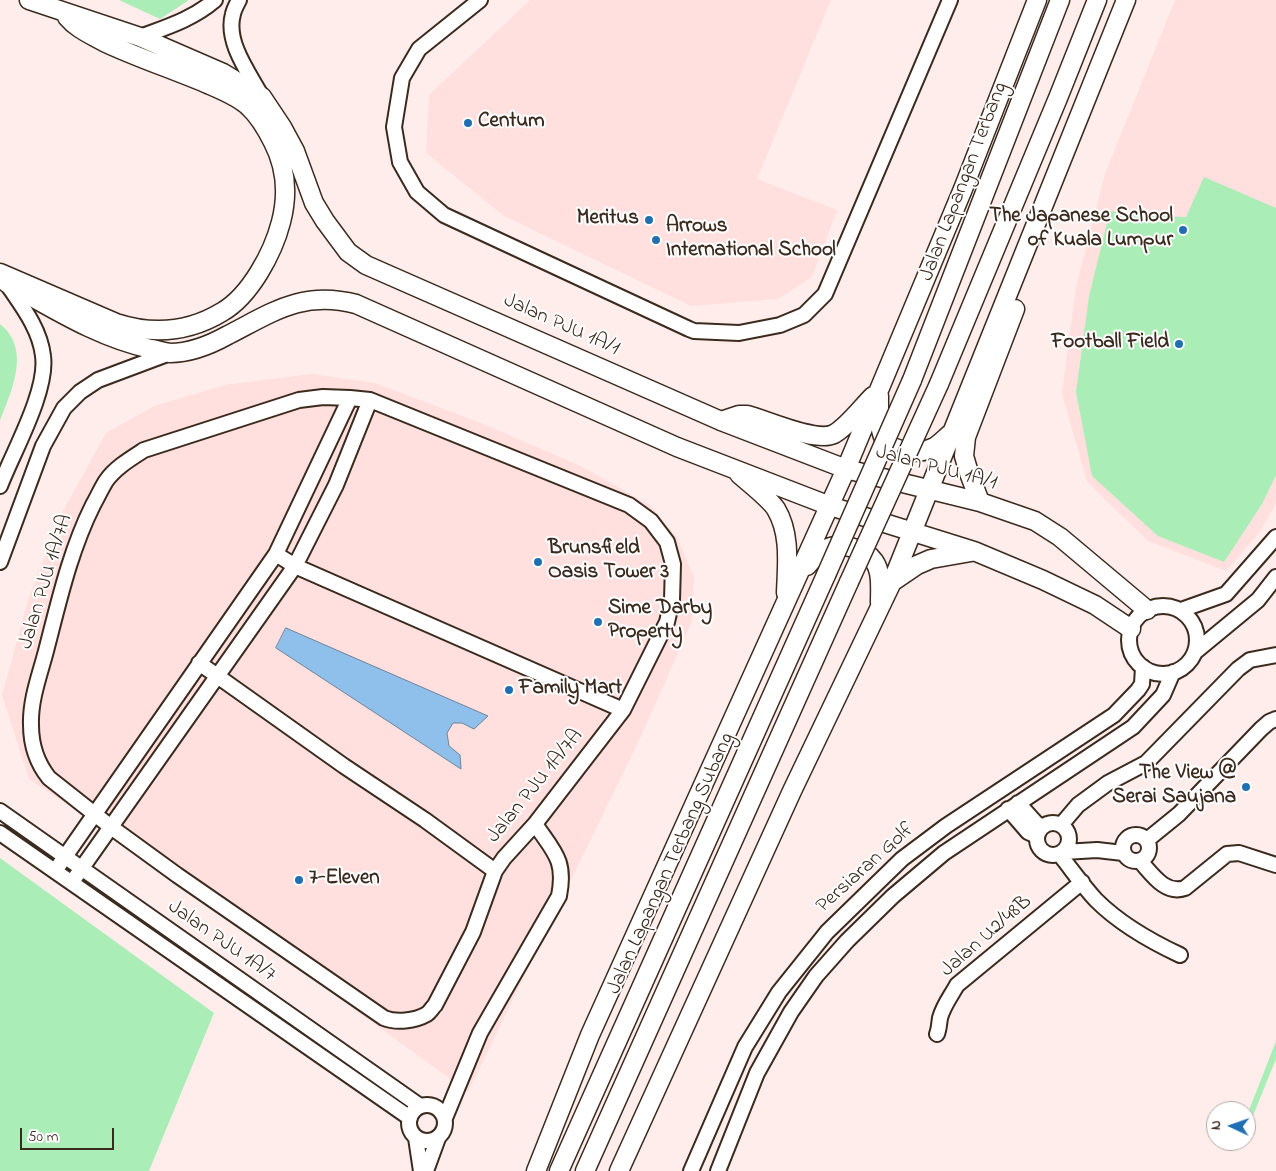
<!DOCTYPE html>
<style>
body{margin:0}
#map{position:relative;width:1276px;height:1171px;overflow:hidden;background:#ffedec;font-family:"Indie Flower",sans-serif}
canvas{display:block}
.north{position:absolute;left:1206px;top:1101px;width:50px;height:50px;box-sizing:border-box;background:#fff;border:1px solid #b1aaa5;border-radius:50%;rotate:273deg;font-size:14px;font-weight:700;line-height:20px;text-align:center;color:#3b2a1e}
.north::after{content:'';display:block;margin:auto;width:18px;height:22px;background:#1f6fb2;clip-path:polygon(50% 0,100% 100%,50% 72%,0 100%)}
.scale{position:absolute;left:20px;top:1128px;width:94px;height:22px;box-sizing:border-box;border:2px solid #3b2a1e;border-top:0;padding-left:6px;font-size:15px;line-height:18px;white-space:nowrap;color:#3b2a1e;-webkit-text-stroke:4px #fff;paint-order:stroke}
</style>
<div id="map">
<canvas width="1276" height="1171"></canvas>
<div class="north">N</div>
<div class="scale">50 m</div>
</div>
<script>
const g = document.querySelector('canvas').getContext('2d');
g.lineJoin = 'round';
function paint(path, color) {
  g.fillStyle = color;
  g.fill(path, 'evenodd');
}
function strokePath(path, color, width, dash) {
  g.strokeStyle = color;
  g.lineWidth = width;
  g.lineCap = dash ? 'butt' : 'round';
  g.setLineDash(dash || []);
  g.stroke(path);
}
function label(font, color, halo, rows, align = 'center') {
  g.font = font + ' "Indie Flower",sans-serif';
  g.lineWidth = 4;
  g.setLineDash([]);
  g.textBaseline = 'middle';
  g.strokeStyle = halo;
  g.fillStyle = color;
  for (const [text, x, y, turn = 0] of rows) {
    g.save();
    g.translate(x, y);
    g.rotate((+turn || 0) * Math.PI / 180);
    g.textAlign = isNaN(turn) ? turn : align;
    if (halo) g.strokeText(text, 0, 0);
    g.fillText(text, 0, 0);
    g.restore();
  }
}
const built = new Path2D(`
 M530,0H831L757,179L837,210L812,277L778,299L691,306L504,216L426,153L429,95Z
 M1175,0H1276V503L1260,532L1226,571L1148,541L1087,482L1062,394L1076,286L1105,174Z
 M311,374L375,383L486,425L583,467L651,506L678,539L694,578L692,621L643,732L468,1092L142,855L29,779L2,695L29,597L63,511L106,433L154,406L225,385Z`);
const green = new Path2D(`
 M119,0H189L160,19Z
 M1204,177L1276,208V475L1262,504L1224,562L1158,536L1092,476L1076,392L1089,296L1110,211L1150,216L1186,217Z
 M0,324C32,349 11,392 0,421Z
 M0,858L214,1013L149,1171H0Z
 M1276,1041V1059L1246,1133V1118Z`);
const water = new Path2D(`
 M286,628L488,716L474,729L462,723H453L447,733L449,746L460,755L461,769L276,648Z`);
const minor = new Path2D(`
 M239,0C237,4 234,9 233,14C225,42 249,73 262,97
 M480,0L419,49L402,78L394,127L400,162L417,192L444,215L689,329L694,331L739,333L780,325L804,315L825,294L950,0
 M140,37C167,27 193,19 215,0
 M323,397L350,398L370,400L629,505L651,521L667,542L673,564L672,600L667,622L623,710L535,824L504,858L495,871L473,932L435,1005C432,1008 430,1012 427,1014C415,1021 396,1023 384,1018L177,875L111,827L49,778C37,763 31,745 31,725C30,700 40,674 46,651C59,601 70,551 93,505C97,498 101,489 106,481C115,468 130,459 144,450L299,400Z
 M0,486C13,452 48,391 43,356C40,329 22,306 7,284
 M276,554L295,566L623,710
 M0,562L43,446L64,408L80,392L98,380L170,353
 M1129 640a34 34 0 1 1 68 0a34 34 0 1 1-68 0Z
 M1181,610L1226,594L1276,537
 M1195,652L1258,600L1276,577
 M199,663L344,766L425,820L495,871
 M1018,803L1036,823L1042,827
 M1008,809L1028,832L1037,836
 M0,811L420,1106
 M1037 839a16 16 0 1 1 32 0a16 16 0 1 1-32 0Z
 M1061,825L1078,805L1108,783L1146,763L1238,669L1250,660L1276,655
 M0,833L410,1118
 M1123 848a13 13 0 1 1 26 0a13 13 0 1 1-26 0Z
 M1147,840L1179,814L1261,729L1269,722L1276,719
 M1064,852L1097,850L1123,853
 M1060,855C1072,870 1083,886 1096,900C1120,924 1150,941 1180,955
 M1140,861C1152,874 1165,895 1185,888L1227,854L1239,853L1276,865
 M55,871L276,554L350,398
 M72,882L295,566L336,485L370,400
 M937,1034C939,1029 939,1024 940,1018C943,1006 951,996 957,985L1082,882
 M409 1123a18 18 0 1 1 36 0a18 18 0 1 1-36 0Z
 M445,1118L480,1033L559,896C566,860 554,852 535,824
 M416,1138L421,1171
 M426,1171L438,1138
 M691,1171L745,1047L779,992L827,932L902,859L946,826L1114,715L1138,690L1142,684L1143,667
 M718,1171L757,1073L791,1012L816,976L847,941L893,896L944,853L1133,727L1163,695L1173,672`);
const major = new Path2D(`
 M29,0L140,37L223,73L262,97L282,127L295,151L314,203L325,221L348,252L366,265L721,421L846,469L980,502L1035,521L1060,537L1147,610
 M0,273L116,323C153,335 189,332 222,312C250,296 273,253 281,222C288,195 286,167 273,142C267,130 259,116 249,107C239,97 223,91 210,85C175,70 138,58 104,42C90,34 77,29 67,17
 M7,283C54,309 99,338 151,349C157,350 164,352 170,353C191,353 210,345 228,335C273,312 303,290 356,304L677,447L830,506L974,551L1043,580L1095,605L1131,629
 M912,380L1060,0
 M939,384L1058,98L1097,0
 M879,396C879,409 878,426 884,439C892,452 918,455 932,448C938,446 945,438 950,434
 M721,421L739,415H747C767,420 816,443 834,434C847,427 862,407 873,396
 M739,474C749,483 770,499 776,509C791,534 787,565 786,593
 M980,502L969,473L964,456L966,437L1015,309
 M807,566C812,560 817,554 824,550C838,541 865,548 874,561C882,572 880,589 880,603
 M892,582L917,565L931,559L971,552
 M536,1171L590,1035L846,469L963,189L1037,0
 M559,1171L826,575
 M585,1171L849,582
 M619,1171L792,791L892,582L1126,0`);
const majorBridge = new Path2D(`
 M826,575L912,380
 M849,582L939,384`);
const markers = [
 [468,123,5,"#1f6fb2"],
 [649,220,5,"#1f6fb2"],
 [1183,230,5,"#1f6fb2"],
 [656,240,5,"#1f6fb2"],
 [1179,344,5,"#1f6fb2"],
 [538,562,5,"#1f6fb2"],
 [598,622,5,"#1f6fb2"],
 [509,690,5,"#1f6fb2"],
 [1246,787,5,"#1f6fb2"],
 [299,880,5,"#1f6fb2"]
];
const poiNames = [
 ["Centum",478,123],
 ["The Japanese School",1173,218,"right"],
 ["of Kuala Lumpur",1173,242,"right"],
 ["Meritus",639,220,"right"],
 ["Arrows",666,228],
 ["International School",666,252],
 ["Football Field",1169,344,"right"],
 ["Brunsfield",548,550],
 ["Oasis Tower 3",548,574],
 ["Sime Darby",608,610],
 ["Property",608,634],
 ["Family Mart",519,690],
 ["The View @",1236,775,"right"],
 ["Serai Saujana",1236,799,"right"],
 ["7-Eleven",309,880]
];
const streetNames = [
 ["Jalan Lapangan Terbang",965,182,-69],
 ["Jalan PJU 1A/1",561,326,24],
 ["Jalan PJU 1A/1",936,469,15],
 ["Jalan PJU 1A/7A",47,582,-73],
 ["Jalan PJU 1A/7A",536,787,-51],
 ["Jalan Lapangan Terbang Subang",672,864,-66],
 ["Persiaran Golf",866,869,-42],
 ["Jalan U2/48B",987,937,-41],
 ["Jalan PJU 1A/7",221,942,35]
];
paint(built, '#ffe0de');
paint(green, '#abedb6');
paint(water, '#8fc0eb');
strokePath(water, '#6d8499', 1);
strokePath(minor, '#3b2a1e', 18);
strokePath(major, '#3b2a1e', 21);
strokePath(minor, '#fff', 14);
strokePath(major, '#fff', 18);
strokePath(majorBridge, '#3b2a1e', 21, []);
strokePath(majorBridge, '#fff', 18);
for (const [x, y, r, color] of markers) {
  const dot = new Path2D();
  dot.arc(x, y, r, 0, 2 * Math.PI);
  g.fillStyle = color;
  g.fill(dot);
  strokePath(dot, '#fff', 2);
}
label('bold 21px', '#3b2a1e', '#fff', poiNames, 'left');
label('21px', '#3b2a1e', '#fff', streetNames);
</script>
